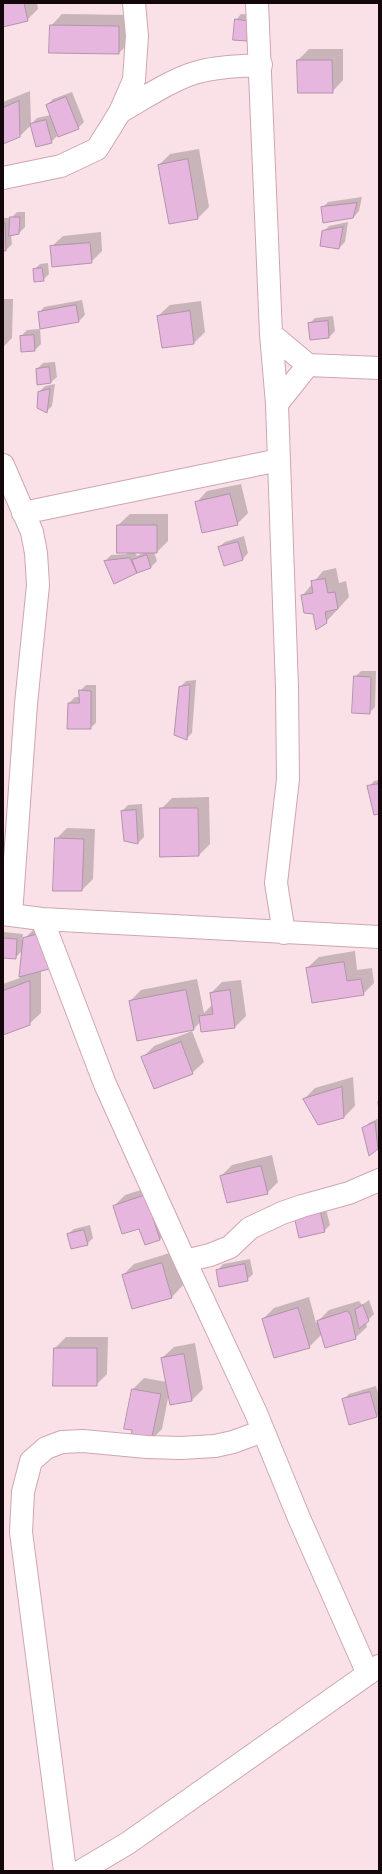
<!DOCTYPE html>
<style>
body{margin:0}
#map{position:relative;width:382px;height:1874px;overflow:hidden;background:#fae1e8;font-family:"Open Sans",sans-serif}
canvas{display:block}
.frame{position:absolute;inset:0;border:4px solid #14070c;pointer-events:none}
</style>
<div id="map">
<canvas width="382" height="1874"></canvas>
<div class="frame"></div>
</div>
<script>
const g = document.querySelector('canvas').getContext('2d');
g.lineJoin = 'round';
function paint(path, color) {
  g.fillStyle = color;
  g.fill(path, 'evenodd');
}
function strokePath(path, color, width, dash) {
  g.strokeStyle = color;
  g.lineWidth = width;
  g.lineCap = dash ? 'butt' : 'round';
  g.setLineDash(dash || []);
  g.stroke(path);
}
const shadow = new Path2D(`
 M3,3H37L38,9L27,20L3,26Z
 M62,14L130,15V42L119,53L51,26Z
 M241,14L254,15L252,34L246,40L236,20Z
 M309,49H343V80L332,92L298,60Z
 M30,91L31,124L37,118L51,115L47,105L53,99L72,92L84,122L78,128L56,131L57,136L51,142L32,124L20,136L3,143V102Z
 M199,149L209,207L198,218L170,223L159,165L170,154Z
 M362,197L359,211L353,218L322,208L328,202Z
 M17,212H25V227L19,233L11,235L12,244L6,250H3V218H11Z
 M348,222L345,242L339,248L323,232L329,226Z
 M101,232L102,251L91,262L51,247L63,236Z
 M48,263L49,274L43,280L34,270L40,264Z
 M3,299H13L12,338L3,347Z
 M82,300L85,315L79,321L41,328L39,313L44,307Z
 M201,301L205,332L194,343L158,316L170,305Z
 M333,316L335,331L329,337L309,324L315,318Z
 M40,329L41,344L35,350L21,336L27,330Z
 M55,362L57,377L51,382L38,384L37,369L43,363Z
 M55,384L52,406L47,411L39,392L45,386Z
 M241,484L248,513L237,524L196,503L207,491Z
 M130,514H168V541L157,552H154L157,561L151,567L136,572L105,561L111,555L127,554L118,525ZM135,552H144L137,556Z
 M244,536L248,553L243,559L219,547L225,542Z
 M336,568L339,583L346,581L349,597L326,622L314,613L302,596L323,571Z
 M361,671H376L375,707L369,713L355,677Z
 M196,680L192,733L186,739L180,687L186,681Z
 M86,685H96V723L90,728L69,703L75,697H80V691Z
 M379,780V813L369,787L374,781Z
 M209,797L210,844L199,855L161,809L172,798Z
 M142,804L144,837L138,843L125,840L122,811L128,805Z
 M67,828L95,829L93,879L82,890L56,839Z
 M35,928L41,970V1013L29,1024L3,1034V984L20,978L23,950L15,958L3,957V932L23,934L22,941Z
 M355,951L357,970L372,968L374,983L363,994L307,968L319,957Z
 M197,979L204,1013L212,1005L211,993L222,982L241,980L246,1016L235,1027L201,1031L200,1022L194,1029L130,1001L141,990Z
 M192,1031L204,1062L192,1073L143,1057L154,1046Z
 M353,1077L355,1106L344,1117L304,1099L315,1088Z
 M379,1100V1110L377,1102Z
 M379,1118V1147L378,1148L363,1129L369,1123Z
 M272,1155L278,1182L267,1193L221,1176L232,1165Z
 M157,1185L171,1228L160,1239L140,1227L114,1206L125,1195Z
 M325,1205L330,1225L324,1231L295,1216Z
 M90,1225L93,1238L87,1244L68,1234L74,1229Z
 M173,1252L183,1285L172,1297L133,1308L123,1275L134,1264Z
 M250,1259L253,1274L247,1280L218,1270L223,1264Z
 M309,1297L316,1323L329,1310L359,1301L362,1305L369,1300L374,1314L366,1322L367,1327L355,1338L322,1334L309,1347L263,1319L274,1308Z
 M66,1337H108L107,1374L96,1385L55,1348Z
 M195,1343L203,1389L192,1400L171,1404L169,1393L162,1429L151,1440L133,1429L125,1428L133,1389L144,1378L167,1382L162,1358L174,1347Z
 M376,1386L379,1397V1414L377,1416L343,1400L349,1394Z`);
const building = new Path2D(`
 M3,3H24L28,21L3,27Z
 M235,19L248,21L247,41L233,40Z
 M50,25L119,26V54L49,53Z
 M297,60H332L333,93H298Z
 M66,97L79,129L58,137L46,105Z
 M19,101L20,137L3,144V108Z
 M46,120L52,143L36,147L30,124Z
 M188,159L198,219L169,224L158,165Z
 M357,203L353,218L323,223L321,207Z
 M10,217H20L19,234L9,236Z
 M3,223H5L6,251H3Z
 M343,227L339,249L320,246L322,231Z
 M90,243L92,263L52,267L50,246Z
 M42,268L44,281L34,282L33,269Z
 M76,305L79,322L40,329L38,312Z
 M190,311L194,344L162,348L157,316Z
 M328,321L329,338L310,340L308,323Z
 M34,335L35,351L21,352L20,336Z
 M49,367L51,383L37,385L36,369Z
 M50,389L47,413L37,408L38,392Z
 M230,494L238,525L202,533L195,502Z
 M117,525H157V553H117Z
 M238,542L243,560L224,566L218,547Z
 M147,555L151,568L137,573L132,560Z
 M130,558L137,573L114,584L104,561Z
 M325,579L328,593L335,592L338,609L325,612L327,623L316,630L313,614L304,613L301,595L313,593L311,581Z
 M354,676L371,677L370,714L352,713Z
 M190,685L187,740L174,735L179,687Z
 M79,690L91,691V729H67L68,703H79Z
 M379,784V814L374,815L367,786Z
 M160,808H198L199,856L160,857Z
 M136,810L138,844L124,841L121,811Z
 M55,838L84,839L82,891H53Z
 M43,933L53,968L19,977L23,938Z
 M3,938L17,939L16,959L3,958Z
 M344,962L347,981L361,979L364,995L312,1003L306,968Z
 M30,981V1025L3,1035V991Z
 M186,990L194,1030L137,1041L129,1001Z
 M230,990L235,1028L201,1032L199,1016L213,1014L210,993Z
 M181,1042L193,1074L154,1089L141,1057Z
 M342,1087L344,1118L318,1125L303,1099Z
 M375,1122L378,1149L369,1156L362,1128Z
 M261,1166L268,1194L227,1203L220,1176Z
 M146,1195L160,1240L145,1245L139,1229L122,1234L113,1206Z
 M320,1210L325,1232L299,1238L294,1216Z
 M84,1230L88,1245L71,1249L67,1234Z
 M162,1263L172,1298L132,1309L122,1275Z
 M245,1264L248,1281L219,1287L216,1270Z
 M363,1305L369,1321L359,1329L355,1310Z
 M298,1308L310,1348L274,1358L262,1319Z
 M348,1311L351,1316L356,1339L325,1348L317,1321Z
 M54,1348H97V1386H53Z
 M184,1354L192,1401L170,1405L161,1358Z
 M132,1389L161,1394L151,1441L131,1438L132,1430L124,1429Z
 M370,1392L377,1417L349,1425L342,1399Z`);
const minor = new Path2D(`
 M257,3L271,334L277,404L287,688L288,779L276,883L284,933
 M120,112C143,99 177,76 202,71C221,66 241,66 261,65
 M3,178L61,166L97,149L120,112L134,80L137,36L134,3
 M271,334L308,365L379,368
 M277,404L308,365
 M3,465L32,532L36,553L38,585L26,704L11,915
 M23,513L279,460
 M3,914L42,919L379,937
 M42,919L105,1084L185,1261L256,1413L299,1518L368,1674
 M185,1261L210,1255L230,1247L250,1228L282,1213L302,1206L349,1193L379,1180
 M65,1871L21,1532L23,1492L31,1461L46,1448L62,1442L83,1441L147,1447L181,1448L215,1446L233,1442L263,1431
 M81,1871L128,1843L379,1666`);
paint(shadow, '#0003');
paint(building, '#e7b6de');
strokePath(building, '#b193ab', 1);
strokePath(minor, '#cea6b2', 24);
strokePath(minor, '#fff', 22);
</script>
